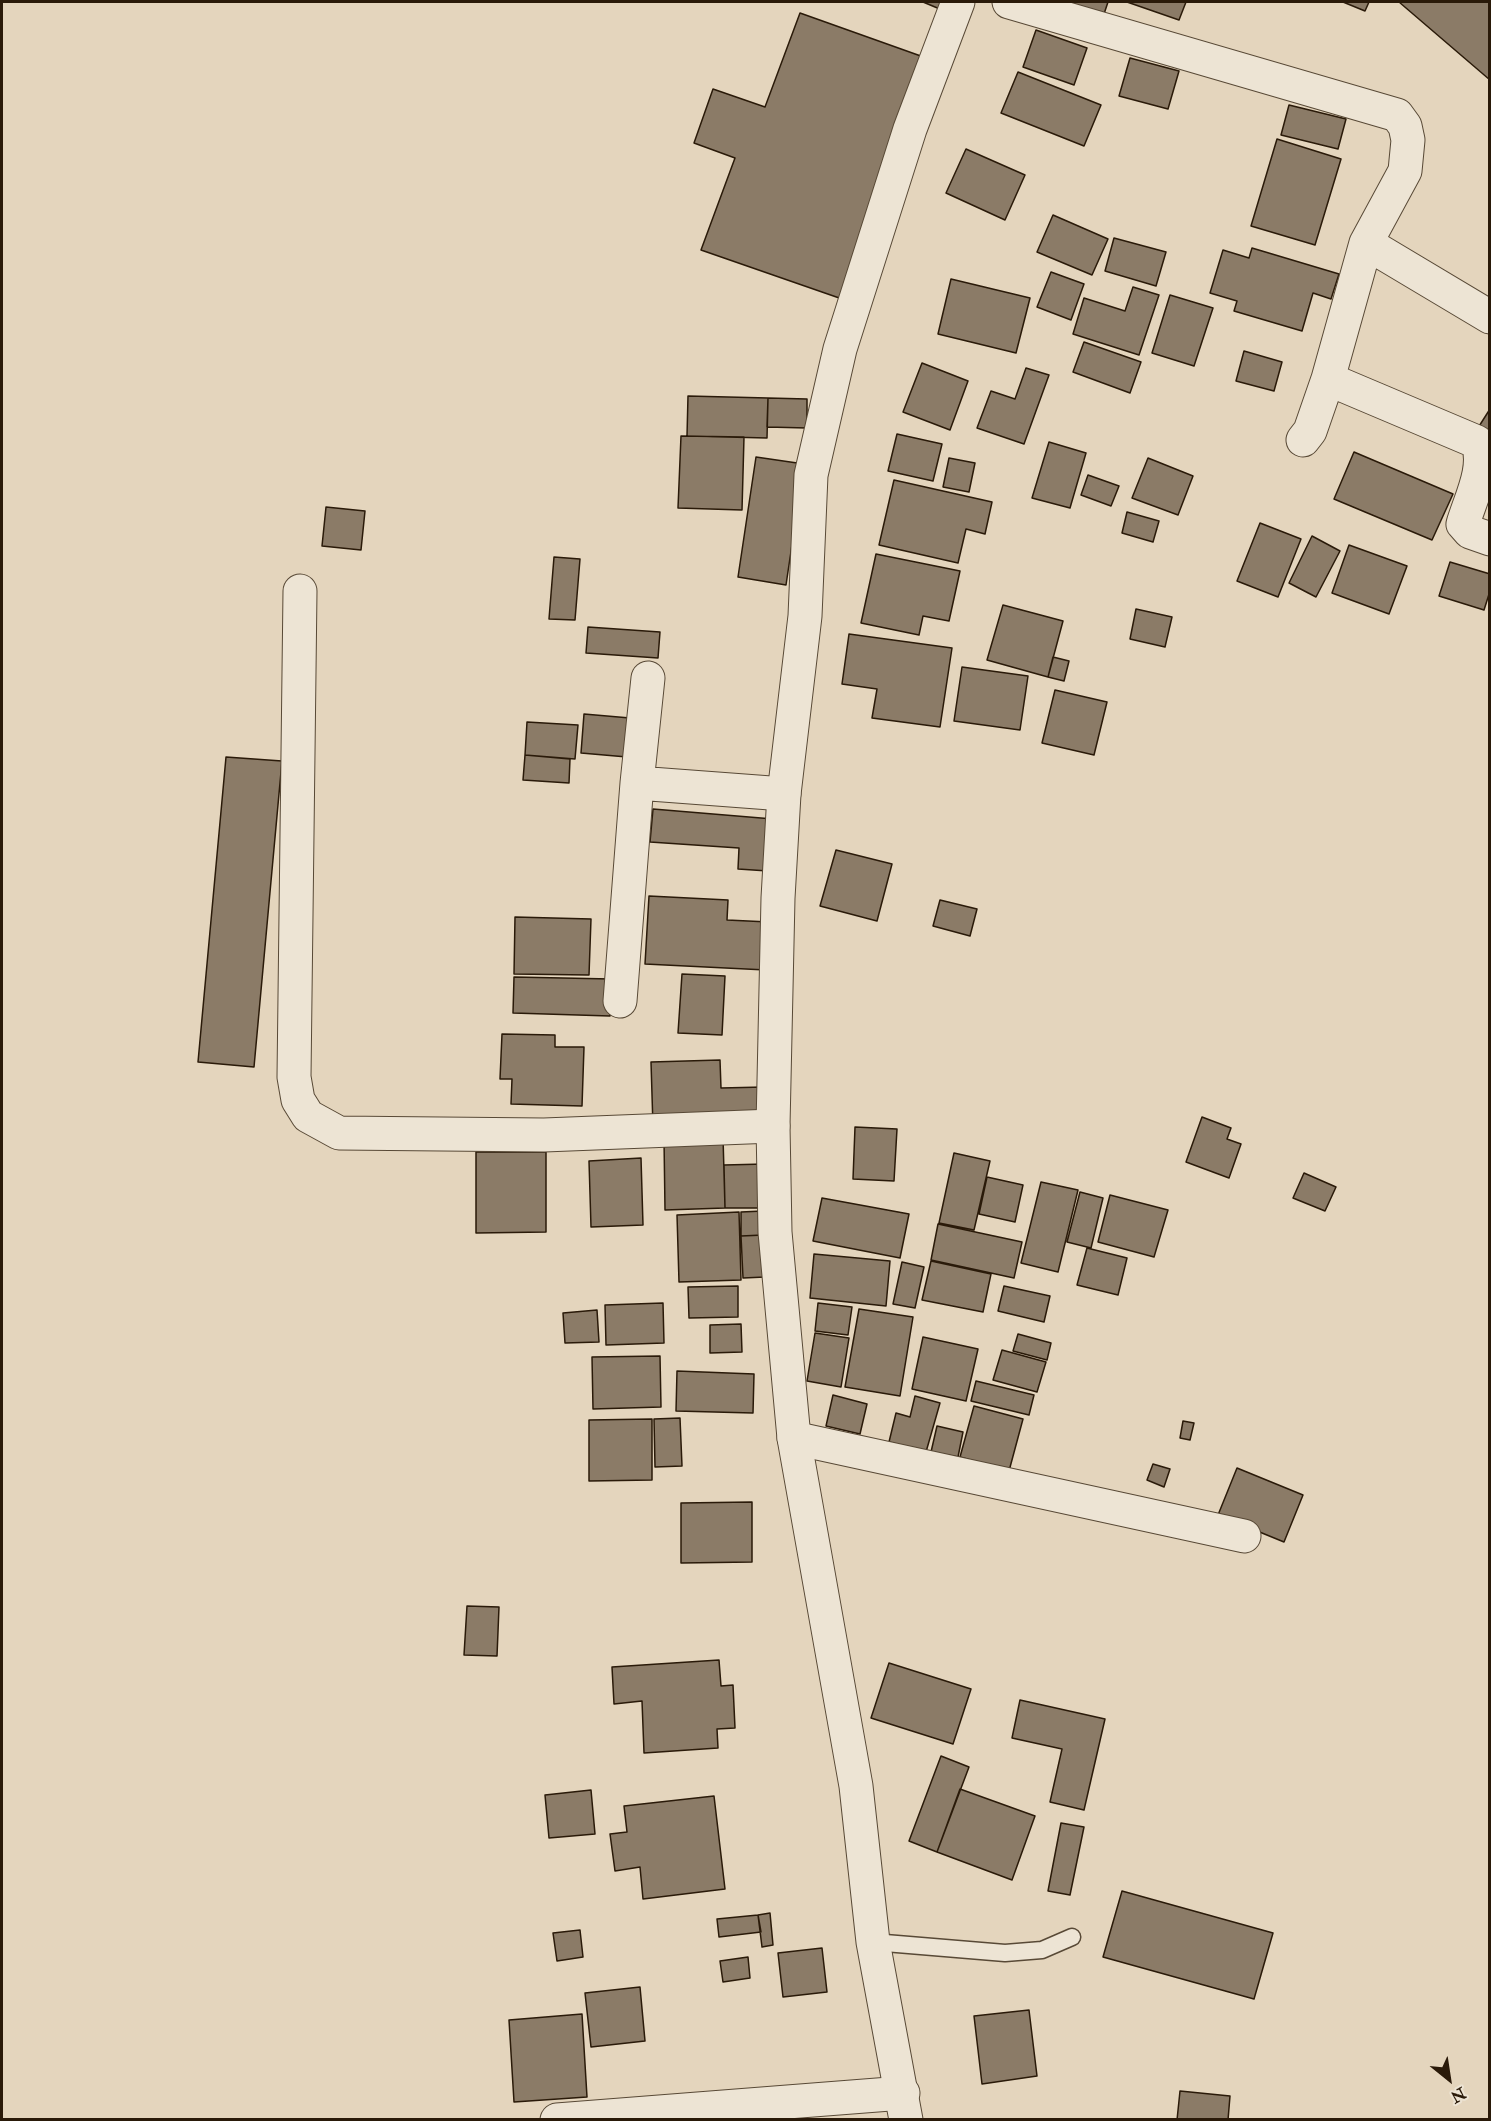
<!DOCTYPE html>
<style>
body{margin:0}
#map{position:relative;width:1491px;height:2121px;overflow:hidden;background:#e4d5bd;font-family:"IM FELL Double Pica",serif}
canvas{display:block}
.frame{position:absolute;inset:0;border:3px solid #2a1a09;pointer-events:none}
.north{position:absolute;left:1419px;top:2049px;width:60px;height:60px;-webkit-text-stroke:4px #ede4d4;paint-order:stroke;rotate:150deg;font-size:16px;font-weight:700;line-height:24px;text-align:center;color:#2a1a09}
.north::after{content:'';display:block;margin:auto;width:21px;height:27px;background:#2a1a09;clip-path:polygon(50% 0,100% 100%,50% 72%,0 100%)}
</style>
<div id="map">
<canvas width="1491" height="2121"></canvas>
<div class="frame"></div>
<div class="north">N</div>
</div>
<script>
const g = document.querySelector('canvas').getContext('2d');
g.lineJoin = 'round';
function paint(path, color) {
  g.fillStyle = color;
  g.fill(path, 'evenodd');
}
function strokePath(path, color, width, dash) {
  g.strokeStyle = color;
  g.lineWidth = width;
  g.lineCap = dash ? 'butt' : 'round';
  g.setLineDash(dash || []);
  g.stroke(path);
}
const building = new Path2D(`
 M923,2H952L947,12Z
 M1037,2H1108L1101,23Z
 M1127,2H1186L1179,20Z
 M1343,2H1369L1365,11Z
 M1399,2H1490V80Z
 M800,13L932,60L845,300L701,250L735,158L694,143L713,89L765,107Z
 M1036,30L1087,48L1074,85L1023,67Z
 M1130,58L1179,71L1168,109L1119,96Z
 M1018,72L1101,105L1084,146L1001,113Z
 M1289,105L1346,119L1338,149L1281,135Z
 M1277,139L1341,159L1315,245L1251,226Z
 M966,149L1025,175L1005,220L946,193Z
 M1053,215L1108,239L1092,275L1037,252Z
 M1114,238L1166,252L1156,286L1105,271Z
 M1252,248L1339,274L1331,299L1313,293L1302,331L1234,311L1237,301L1210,293L1223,250L1249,258Z
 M1051,272L1084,284L1071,320L1037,307Z
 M951,279L1030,298L1016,353L938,334Z
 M1133,287L1159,295L1139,355L1073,334L1084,298L1125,311Z
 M1170,295L1213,308L1194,366L1152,353Z
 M1084,342L1141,362L1130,393L1073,372Z
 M1244,351L1282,362L1274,391L1236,381Z
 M922,363L968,381L950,430L903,412Z
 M1026,368L1049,375L1024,444L977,428L991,391L1015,399Z
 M688,396L768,398L767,438L687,436Z
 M768,398L807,399V428L767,427Z
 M1490,409V439L1476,431Z
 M897,434L942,444L933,481L888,471Z
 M681,436L744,437L742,510L678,508Z
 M1049,442L1086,453L1070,508L1032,498Z
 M1354,452L1453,494L1432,540L1334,499Z
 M756,457L804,464L786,585L738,577Z
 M949,458L975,463L969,492L943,487Z
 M1148,458L1193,476L1178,515L1132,498Z
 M1088,475L1119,486L1111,506L1081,495Z
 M894,480L992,502L985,534L966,529L958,563L879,545Z
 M326,507L365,511L361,550L322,546Z
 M1127,512L1159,521L1153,542L1122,533Z
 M1260,523L1301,539L1278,597L1237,581Z
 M1312,536L1340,551L1316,597L1289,583Z
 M1349,545L1407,566L1389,614L1332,593Z
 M876,554L960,571L949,621L923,616L919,635L861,623Z
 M554,557L580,559L575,620L549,619Z
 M1450,562L1490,574V591L1484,610L1439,596Z
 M1003,605L1063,621L1048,677L987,660Z
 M1136,609L1172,617L1165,647L1130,639Z
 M588,627L660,632L658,658L586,653Z
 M849,634L952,648L940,727L872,718L877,689L842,684Z
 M1053,657L1069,661L1064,681L1048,677Z
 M962,667L1028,676L1020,730L954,721Z
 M1055,690L1107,702L1094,755L1042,743Z
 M584,714L630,718L627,757L581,753Z
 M527,722L578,725L575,759L525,755Z
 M525,755L570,759L569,783L523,780Z
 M226,757L282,761L254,1067L198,1062Z
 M653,809L773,819L768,871L738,869L739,848L650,842Z
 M836,850L892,864L877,921L820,906Z
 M649,896L728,900L727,920L769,922L766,970L645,964Z
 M940,900L977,909L970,936L933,926Z
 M515,917L591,919L589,975L514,974Z
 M682,974L725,976L722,1035L678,1033Z
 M514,977L611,979L610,1016L513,1013Z
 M502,1034L555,1035V1047H584L582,1106L511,1104L512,1079H500Z
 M720,1060L721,1088L764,1087L765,1114L653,1127L651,1062Z
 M1202,1117L1231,1128L1227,1139L1241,1144L1229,1178L1186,1162Z
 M855,1127L897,1129L894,1181L853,1179Z
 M723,1137L725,1208L665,1210L664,1139Z
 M476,1152H546V1232L476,1233Z
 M954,1153L990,1161L974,1230L939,1223Z
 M641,1158L643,1225L591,1227L589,1161Z
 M765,1164L766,1208H725L724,1165Z
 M1304,1173L1336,1187L1325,1211L1293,1198Z
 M987,1177L1023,1185L1015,1222L979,1214Z
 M1041,1182L1078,1190L1058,1272L1021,1263Z
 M1080,1192L1103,1198L1091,1248L1067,1242Z
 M1110,1195L1168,1210L1154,1257L1098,1242Z
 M822,1198L909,1214L900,1258L813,1241Z
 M763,1211V1235L741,1236V1212Z
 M739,1212L741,1280L679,1282L677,1215Z
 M938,1224L1022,1242L1014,1278L931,1260Z
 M764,1235L765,1277L743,1278L741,1236Z
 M1087,1248L1127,1258L1118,1295L1077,1285Z
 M814,1254L890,1261L886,1306L810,1298Z
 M931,1261L991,1274L983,1312L922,1300Z
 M902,1262L924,1267L915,1308L893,1304Z
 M738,1286V1317L689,1318L688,1287Z
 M1004,1286L1050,1296L1044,1322L998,1311Z
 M663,1303L664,1343L606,1345L605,1305Z
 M818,1303L852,1307L848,1335L815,1331Z
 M859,1309L913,1317L900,1396L845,1387Z
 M597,1310L599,1342L565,1343L563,1313Z
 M741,1324L742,1352L710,1353V1325Z
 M815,1333L849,1338L841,1387L807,1381Z
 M1018,1334L1051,1343L1047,1360L1013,1351Z
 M923,1337L978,1349L966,1401L912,1389Z
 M1002,1350L1046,1362L1037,1392L993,1380Z
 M660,1356L661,1407L593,1409L592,1357Z
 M677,1371L754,1374L753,1413L676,1411Z
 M976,1381L1034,1395L1029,1415L971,1401Z
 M833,1395L867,1404L860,1434L826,1426Z
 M915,1396L940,1403L926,1452L889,1442L896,1413L910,1417Z
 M974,1406L1023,1419L1009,1471L960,1457Z
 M680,1418L682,1466L655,1467L654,1419Z
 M652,1419V1480L589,1481V1420Z
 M1183,1421L1194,1423L1190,1440L1180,1438Z
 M937,1426L963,1432L958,1457L931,1452Z
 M1153,1464L1170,1469L1164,1487L1147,1480Z
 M1237,1468L1303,1495L1284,1542L1218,1515Z
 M752,1502V1562L681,1563V1503Z
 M467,1606L499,1607L497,1656L464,1655Z
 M719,1660L721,1686L733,1685L735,1728L717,1729L718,1748L644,1753L642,1701L614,1704L612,1667Z
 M889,1663L971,1689L953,1744L871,1718Z
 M1020,1700L1105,1719L1084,1810L1050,1802L1062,1749L1012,1738Z
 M941,1756L969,1767L937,1852L909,1841Z
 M960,1789L1035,1816L1012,1880L937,1852Z
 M591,1790L595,1834L549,1838L545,1795Z
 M714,1796L725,1889L643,1899L640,1867L615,1871L610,1834L627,1832L624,1806Z
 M1061,1823L1084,1827L1070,1895L1048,1891Z
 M1122,1891L1273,1933L1254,1999L1103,1957Z
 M770,1913L773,1945L762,1947L758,1915Z
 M758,1915L761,1932L719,1937L717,1919Z
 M580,1930L583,1957L557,1961L553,1933Z
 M822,1948L827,1992L783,1997L778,1953Z
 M748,1957L750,1978L723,1982L720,1961Z
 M640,1987L645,2041L591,2047L585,1993Z
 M1029,2010L1037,2076L982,2084L974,2016Z
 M582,2014L587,2097L514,2102L509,2020Z
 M1180,2091L1230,2096L1228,2120H1177Z`);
const service = new Path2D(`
 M873,1942L1005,1953L1042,1950L1072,1937`);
const minor = new Path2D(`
 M1009,2L1397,115L1405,126L1408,140L1405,171L1366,243L1328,379L1477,442C1488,466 1470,500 1463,524L1470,532L1490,539
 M1366,243L1490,317
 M1303,440L1310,431L1328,379
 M300,591L294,1077L298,1100L308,1116L339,1133L544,1135L773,1126
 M637,783L784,794
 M620,1001L637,783L648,678
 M794,1438L1244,1536
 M557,2120L903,2093`);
const tertiary = new Path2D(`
 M906,2120L873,1942L856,1786L794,1438L775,1232L773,1126L778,898L784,794L805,616L811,475L840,349L910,129L958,2`);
paint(building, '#8b7b67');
strokePath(building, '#2a1a09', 1.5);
strokePath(service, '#584936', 19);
strokePath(minor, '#584936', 35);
strokePath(tertiary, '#584936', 35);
strokePath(service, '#ede4d4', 16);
strokePath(minor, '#ede4d4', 33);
strokePath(tertiary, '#ede4d4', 33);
</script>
